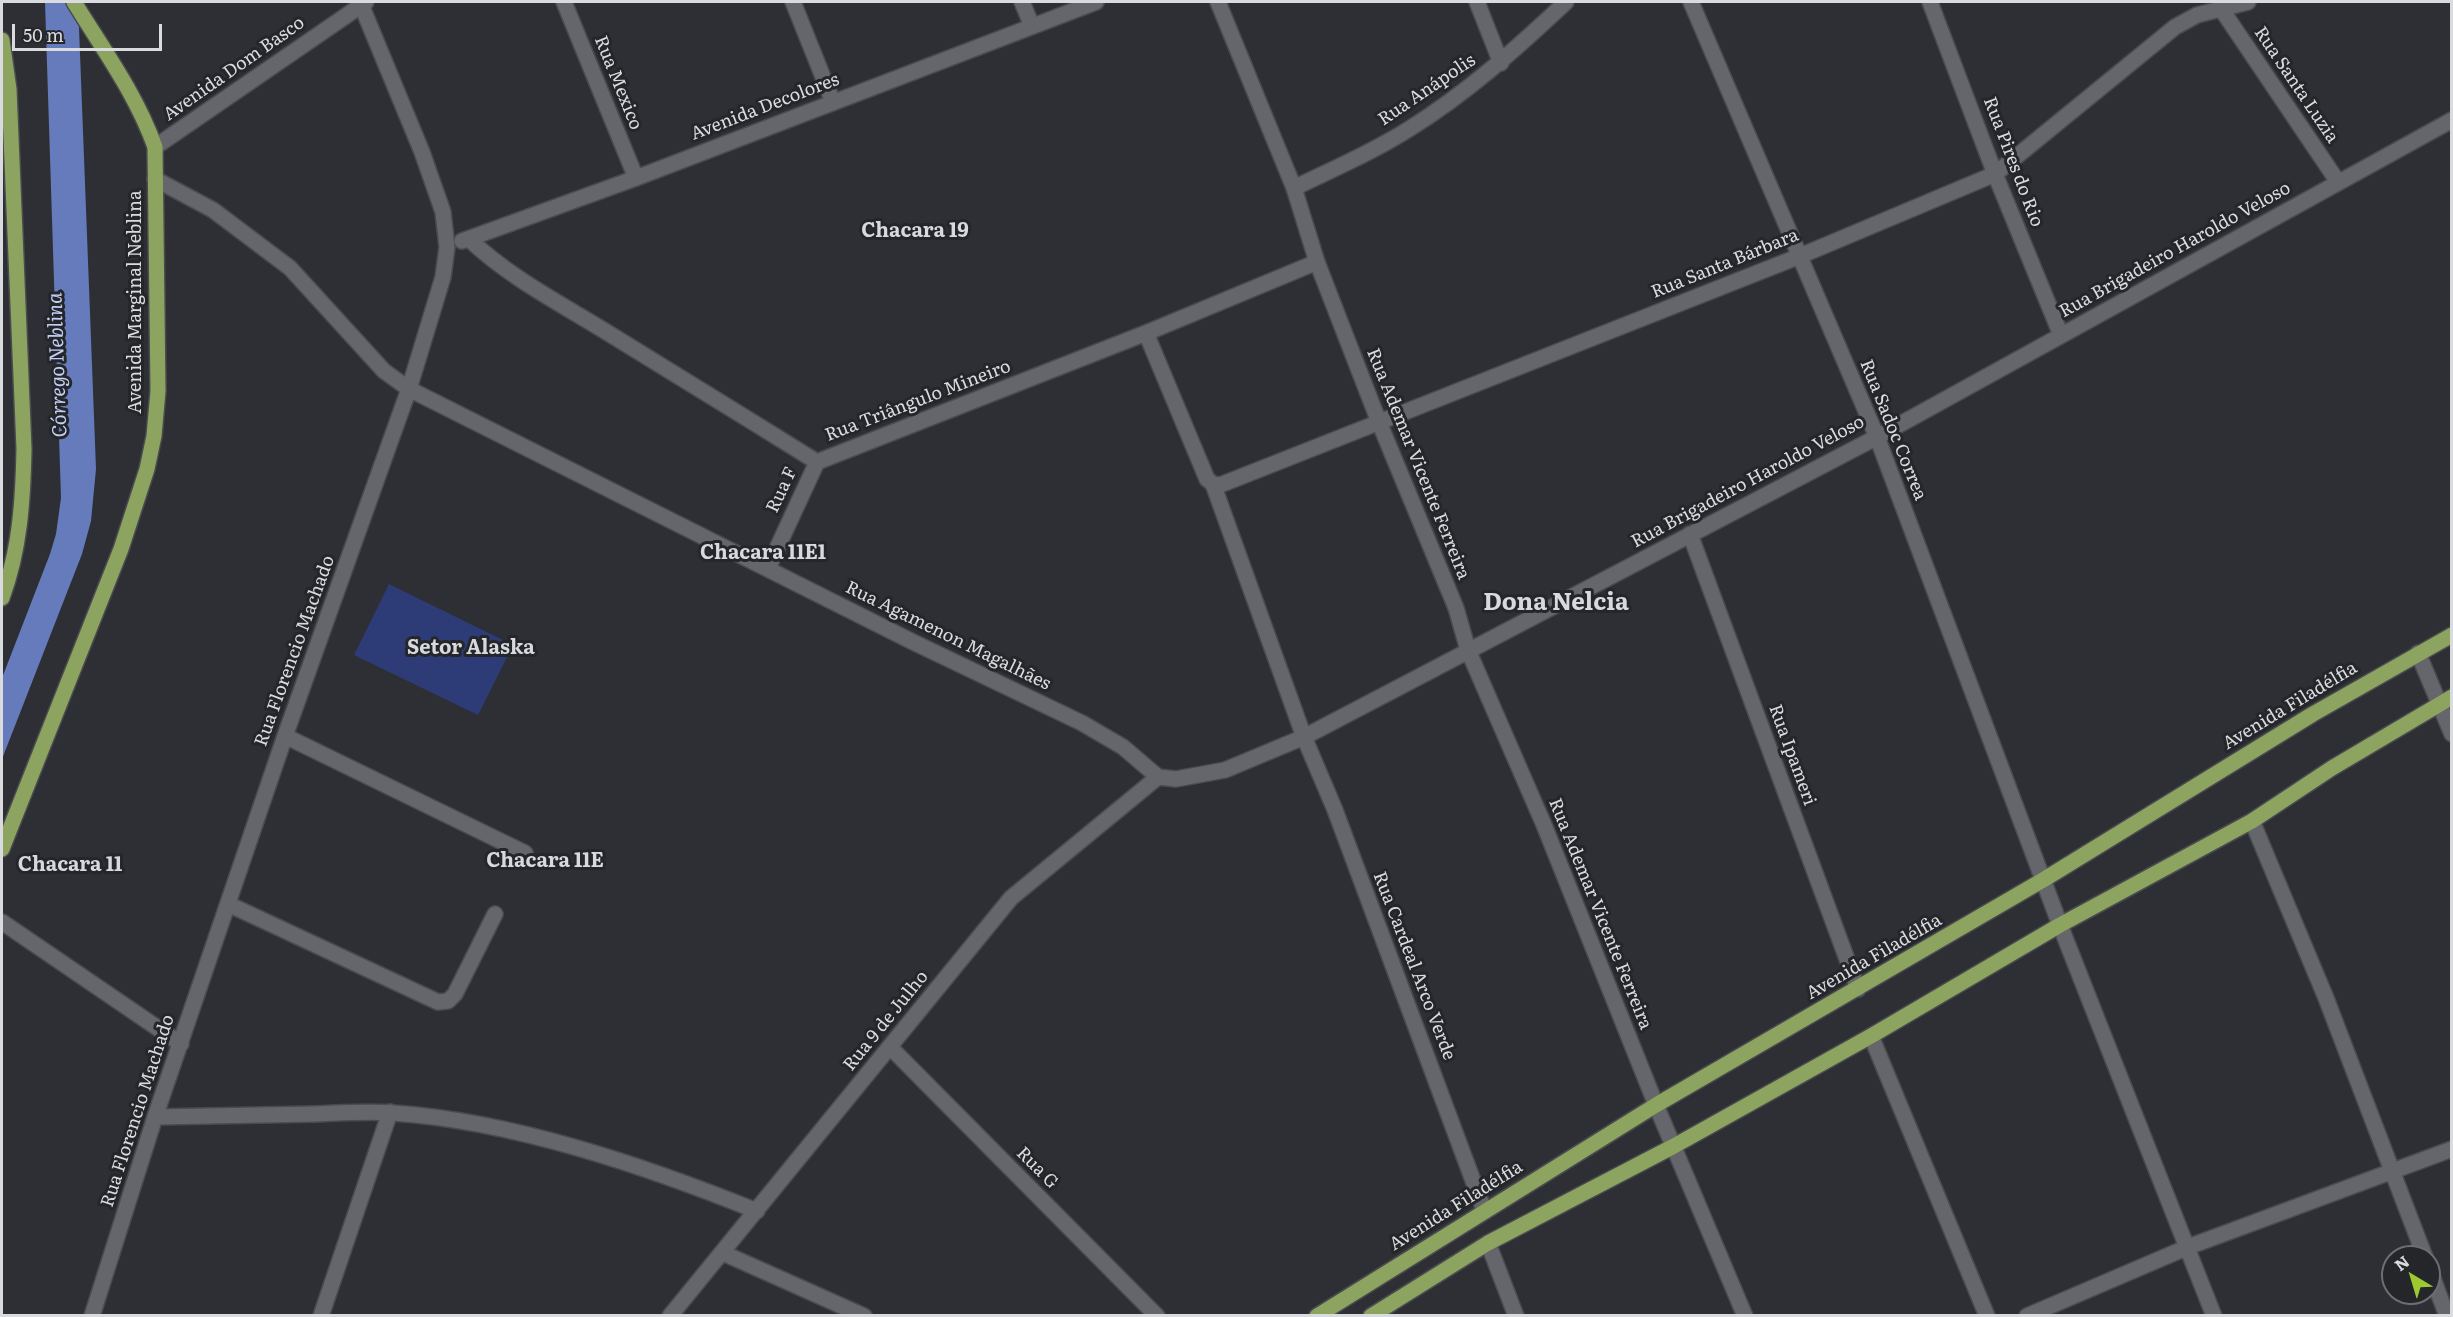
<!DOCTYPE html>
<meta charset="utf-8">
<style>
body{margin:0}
#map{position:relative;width:2453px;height:1317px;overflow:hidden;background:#2e2f34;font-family:Literata,serif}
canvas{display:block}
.frame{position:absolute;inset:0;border:3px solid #dadbde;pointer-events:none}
.north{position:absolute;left:2381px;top:1245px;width:60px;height:60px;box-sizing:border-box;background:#24262a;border:2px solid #6d6e72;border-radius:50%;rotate:322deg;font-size:16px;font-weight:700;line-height:24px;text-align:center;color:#dadbde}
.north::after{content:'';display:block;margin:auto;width:21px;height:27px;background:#9dca31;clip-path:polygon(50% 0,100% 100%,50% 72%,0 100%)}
.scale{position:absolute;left:12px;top:24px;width:150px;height:27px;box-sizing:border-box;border:3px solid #dadbde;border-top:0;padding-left:8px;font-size:18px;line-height:21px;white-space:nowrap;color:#dadbde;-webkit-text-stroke:4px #24262a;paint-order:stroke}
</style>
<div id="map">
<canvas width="2453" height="1317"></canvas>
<div class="frame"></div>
<div class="north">N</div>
<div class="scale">50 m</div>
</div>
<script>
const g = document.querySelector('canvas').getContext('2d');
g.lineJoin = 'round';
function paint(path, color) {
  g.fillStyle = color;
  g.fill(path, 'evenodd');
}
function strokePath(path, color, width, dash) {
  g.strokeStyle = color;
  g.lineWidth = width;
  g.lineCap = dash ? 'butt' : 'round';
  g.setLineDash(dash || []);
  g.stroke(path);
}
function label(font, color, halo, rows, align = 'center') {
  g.font = font + ' Literata,serif';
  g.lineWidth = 6;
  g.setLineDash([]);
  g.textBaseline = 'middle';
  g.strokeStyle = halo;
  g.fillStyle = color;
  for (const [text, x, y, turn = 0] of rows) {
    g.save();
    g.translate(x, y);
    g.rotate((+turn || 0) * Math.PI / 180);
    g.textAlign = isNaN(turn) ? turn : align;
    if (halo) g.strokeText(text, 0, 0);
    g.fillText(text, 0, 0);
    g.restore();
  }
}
const green = new Path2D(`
 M389,584L513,645L478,715L354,655Z`);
const water = new Path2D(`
 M45,2H78L96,469L91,521L82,554L2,759V678L50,554L56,534L61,498Z`);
const minor = new Path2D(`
 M564,2L636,178
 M793,2L833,102
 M1022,2L1032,26
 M1218,2L1294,188L1317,262L1379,422L1456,608L1468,650L1544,825L1656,1105L1745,1316
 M1477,2L1501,63
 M1691,2L1877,437L2060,925L2214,1316
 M1930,2L1995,174L2061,335
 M2222,10L2338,182
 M155,147L366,2
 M155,179L213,210L290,268L384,371L409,389L913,642L1082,723L1123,747L1158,777L1176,779L1225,770L1304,737L1877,437L2452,120
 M1294,188C1333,169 1373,152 1409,129C1467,93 1517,48 1566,2
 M469,239C508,276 554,300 600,328C673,373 745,417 817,462L1146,333L1317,262
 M462,241L636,178L1096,2
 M1146,333L1207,479L1213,484L1220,485L1800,256L1995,174L2175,27L2197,15L2248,2
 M1213,484L1304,737L1335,810L1484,1210
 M1690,534L1858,989
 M768,568L817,462
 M2418,653L2452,734
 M285,736L525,853
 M2252,821L2326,998L2425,1257
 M228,904L438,1002L448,1001L455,994L495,914
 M2,922L181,1044
 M1871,1036L1987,1316
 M891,1048L1157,1316
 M155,1117C208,1116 262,1115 315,1114C341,1113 367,1111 393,1113C513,1121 645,1166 757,1211
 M1488,1243L1516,1316
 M723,1253L864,1316
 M2429,1268L2447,1316
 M92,1316L155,1117L285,736L409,389L443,277L447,247L443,212L422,152L360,2
 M321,1316L390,1112
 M670,1316L1011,898L1158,777
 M2027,1316L2188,1247L2452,1149`);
const major = new Path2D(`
 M2,40L9,89L24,449C23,500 20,550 2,598
 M2,849L121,549L147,469L154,436L158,391L155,147C136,94 103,49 74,2
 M1317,1316L1656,1105L2043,880L2313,714L2452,635
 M1371,1316L1488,1243L1674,1146L1871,1036L2060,925L2252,821L2332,768L2452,697`);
const streetNames = [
 ["Avenida Dom Basco",234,69,-35],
 ["Rua Mexico",618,83,68],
 ["Rua Santa Luzia",2296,85,56],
 ["Rua Anápolis",1427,90,-34],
 ["Avenida Decolores",765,107,-21],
 ["Rua Pires do Rio",2013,162,69],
 ["Rua Brigadeiro Haroldo Veloso",2175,250,-29],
 ["Rua Santa Bárbara",1725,264,-22],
 ["Avenida Marginal Neblina",136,302,-90],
 ["Rua Triângulo Mineiro",918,401,-21],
 ["Rua Sadoc Correa",1893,430,68],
 ["Rua Ademar Vicente Ferreira",1418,464,68],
 ["Rua Brigadeiro Haroldo Veloso",1748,482,-28],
 ["Rua F",782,490,-65],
 ["Rua Agamenon Magalhães",948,636,26],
 ["Rua Florencio Machado",295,651,-70],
 ["Avenida Filadélfia",2290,706,-31],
 ["Rua Ipameri",1792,755,70],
 ["Rua Ademar Vicente Ferreira",1600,914,68],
 ["Avenida Filadélfia",1874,957,-30],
 ["Rua Cardeal Arco Verde",1414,966,69],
 ["Rua 9 de Julho",886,1021,-51],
 ["Rua Florencio Machado",138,1111,-72],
 ["Rua G",1037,1168,45],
 ["Avenida Filadélfia",1456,1206,-32]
];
const neighbourhoodNames = [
 ["Chacara 19",915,231],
 ["Chacara 11E1",763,553],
 ["Setor Alaska",471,648],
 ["Chacara 11E",545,861],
 ["Chacara 11",70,865]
];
const waterNames = [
 ["Córrego Neblina",58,365,-92]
];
const districtNames = [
 ["Dona Nelcia",1556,603]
];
paint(green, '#2d3c76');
paint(water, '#667bbc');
strokePath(minor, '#494b4e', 18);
strokePath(major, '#494b4e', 18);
strokePath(minor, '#64666b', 15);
strokePath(major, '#8ca460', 15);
label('18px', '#dadbde', '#24262a', streetNames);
label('bold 20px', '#d7d9df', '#24262a', neighbourhoodNames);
label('italic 20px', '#c2cff4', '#24262a', waterNames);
label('bold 24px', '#d7d9df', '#24262a', districtNames);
</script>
